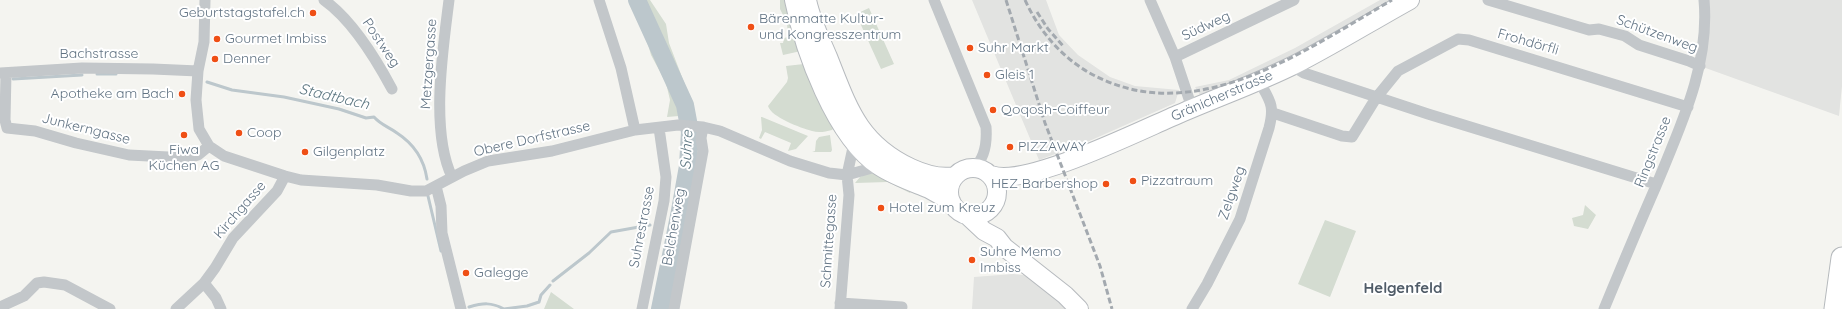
<!DOCTYPE html>
<meta charset="utf-8">
<style>
body{margin:0}
canvas{display:block;background:#f4f4f0}
</style>
<canvas width="1842" height="309"></canvas>
<script>
const g = document.querySelector('canvas').getContext('2d');
g.lineJoin = 'round';
function paint(path, color) {
  g.fillStyle = color;
  g.fill(path, 'evenodd');
}
function strokePath(path, color, width, dash) {
  g.strokeStyle = color;
  g.lineWidth = width;
  g.lineCap = dash ? 'butt' : 'round';
  g.setLineDash(dash || []);
  g.stroke(path);
}
function label(font, color, halo, rows, align = 'center') {
  g.font = font + ' Quicksand,sans-serif';
  g.lineWidth = 4;
  g.setLineDash([]);
  g.textBaseline = 'middle';
  g.strokeStyle = halo;
  g.fillStyle = color;
  for (const [text, x, y, turn = 0] of rows) {
    g.save();
    g.translate(x, y);
    g.rotate((+turn || 0) * Math.PI / 180);
    g.textAlign = isNaN(turn) ? turn : align;
    if (halo) g.strokeText(text, 0, 0);
    g.fillText(text, 0, 0);
    g.restore();
  }
}
const built = new Path2D(`
 M972,0H1046L1059,35L1078,55L1110,77L1135,86L1179,90L1175,103L1087,142L1039,160Z
 M1380,0H1397L1299,56L1237,85L1200,95L1195,87L1229,80L1295,48Z
 M1704,0H1842V86L1839,116L1700,66Z
 M1013,274L1042,277L1079,309H972L974,277Z`);
const green = new Path2D(`
 M630,0H650L666,24L669,43L692,103L694,117L679,116L667,117L670,100L666,83L651,55L641,20Z
 M780,0H786L801,51L783,55L780,43H783L784,38L788,37L787,23L780,9Z
 M869,8L894,64L881,69L856,14Z
 M804,64L834,128L832,130C825,132 818,133 812,131C801,128 771,117 768,106L787,82L788,78L786,66Z
 M761,117H762L808,136L796,149L788,151L791,143L765,132L761,139L759,138L762,130Z
 M830,135L832,150L831,152H812L815,151L816,141L819,137Z
 M871,172L911,191L910,193L888,182L855,183L860,177Z
 M1585,205L1596,215L1588,229L1574,226L1572,218L1583,215Z
 M1325,220L1356,231L1330,297L1298,284Z
 M551,292L574,309H544Z`);
const stream = new Path2D(`
 M97,74H116
 M13,79L82,75
 M207,82L232,90L284,97L339,109L366,118L374,117C381,125 389,127 397,133C414,144 424,159 427,179
 M428,196L441,251
 M553,281L589,253L611,232L650,225
 M469,307C483,303 491,302 504,309
 M504,309L527,306L539,302L541,295L550,285`);
const river = new Path2D(`
 M637,0L685,105L690,132L688,166L679,216L660,309`);
const street = new Path2D(`
 M205,0L204,42L198,71L196,100L199,129L209,146L224,156L285,176L301,180L377,185L411,191H426L464,171L488,161L552,151L635,130L678,125L703,127L720,131L790,161L829,173L847,175L879,166
 M324,0C352,20 376,59 392,89
 M449,0C443,49 430,131 452,177
 M599,0L621,68L635,130
 M934,0L986,127C987,141 985,158 974,168
 M1150,0L1175,57L1192,108
 M1488,0L1589,30L1599,29L1625,36L1639,45L1689,61L1700,66
 M1175,57L1294,0
 M1296,64L1299,70L1304,73L1428,114L1656,184
 M0,73L82,68L153,69L198,71
 M6,73L5,120L7,128L35,131L76,143L129,155L188,158L198,155L209,146
 M1273,113L1342,136L1352,137L1376,98L1398,71L1458,39L1469,40L1688,107
 M436,186L441,206L442,233L461,309
 M204,283L216,298L221,309
 M840,303L902,307
 M0,307L24,296L37,283L44,282L65,285L110,309
 M176,309L204,283L215,268L233,238L277,191L285,176
 M642,309L664,201L666,177L659,128
 M674,309L703,151L701,138L703,127
 M840,309L849,195L847,175L854,143
 M1192,309L1207,284L1240,219L1269,128C1275,105 1270,101 1259,81
 M1604,309C1621,268 1638,227 1656,186C1680,127 1710,66 1704,0`);
const primary = new Path2D(`
 M794,0C804,50 835,137 879,166C894,176 912,182 929,189C936,193 943,197 951,201
 M807,0C811,20 820,38 828,57C848,107 858,143 911,168C924,174 939,179 955,176
 M949 192a24 24 0 1 1 48 0a24 24 0 1 1-48 0Z
 M991,175C1026,188 1143,129 1179,114C1218,97 1258,83 1296,64C1335,44 1372,21 1410,0
 M968,216L984,231L997,238L1004,247L1065,295L1079,309`);
const highway = new Path2D(`
 M1835,309L1842,258`);
const rail = new Path2D(`
 M1006,0L1045,123L1100,266L1112,309
 M1025,0C1041,35 1068,65 1104,80C1203,124 1309,48 1392,0
 M1037,12L1048,29L1064,47`);
const markers = [
 [313,13,4,"#ef4f15"],
 [751,27,4,"#ef4f15"],
 [217,39,4,"#ef4f15"],
 [970,48,4,"#ef4f15"],
 [215,59,4,"#ef4f15"],
 [987,75,4,"#ef4f15"],
 [182,94,4,"#ef4f15"],
 [993,110,4,"#ef4f15"],
 [239,133,4,"#ef4f15"],
 [184,135,4,"#ef4f15"],
 [1010,147,4,"#ef4f15"],
 [305,152,4,"#ef4f15"],
 [1133,181,4,"#ef4f15"],
 [1106,184,4,"#ef4f15"],
 [881,208,4,"#ef4f15"],
 [972,260,4,"#ef4f15"],
 [466,273,4,"#ef4f15"]
];
const poiNames = [
 ["Geburtstagstafel.ch",305,13,"right"],
 ["Bärenmatte Kultur-",759,19],
 ["und Kongresszentrum",759,35],
 ["Gourmet Imbiss",225,39],
 ["Suhr Markt",978,48],
 ["Denner",223,59],
 ["Gleis 1",995,75],
 ["Apotheke am Bach",174,94,"right"],
 ["Qoqosh-Coiffeur",1001,110],
 ["Coop",247,133],
 ["PIZZAWAY",1018,147],
 ["Fiwa",184,150,"center"],
 ["Küchen AG",184,166,"center"],
 ["Gilgenplatz",313,152],
 ["Pizzatraum",1141,181],
 ["HEZ Barbershop",1098,184,"right"],
 ["Hotel zum Kreuz",889,208],
 ["Suhre Memo",980,252],
 ["Imbiss",980,268],
 ["Galegge",474,273]
];
const streetNames = [
 ["Südweg",1206,26,-25],
 ["Schützenweg",1657,34,20],
 ["Frohdörfli",1528,42,16],
 ["Postweg",381,43,56],
 ["Bachstrasse",99,54],
 ["Metzgergasse",429,64,-86],
 ["Gränicherstrasse",1222,96,-23],
 ["Junkerngasse",86,129,14],
 ["Obere Dorfstrasse",532,139,-13],
 ["Ringstrasse",1653,152,-68],
 ["Zelgweg",1232,193,-71],
 ["Kirchgasse",240,210,-49],
 ["Suhrestrasse",642,227,-79],
 ["Belchenweg",674,227,-80],
 ["Schmittegasse",829,241,-86]
];
const waterNames = [
 ["Stadtbach",334,97,13],
 ["Suhre",687,150,-87]
];
const neighbourhoodNames = [
 ["Helgenfeld",1403,288]
];
paint(built, '#e2e3e1');
paint(green, '#d4dcd1');
strokePath(stream, '#bcc7cc', 3);
strokePath(river, '#bcc7cc', 18);
strokePath(primary, '#b6babe', 20);
strokePath(highway, '#b5b9bc', 23);
strokePath(street, '#c3c7ca', 11);
strokePath(primary, '#fff', 18);
strokePath(highway, '#fff', 21);
strokePath(rail, '#a3a9af', 3, [6, 3]);
for (const [x, y, r, color] of markers) {
  const dot = new Path2D();
  dot.arc(x, y, r, 0, 2 * Math.PI);
  g.fillStyle = color;
  g.fill(dot);
  strokePath(dot, '#fff', 1.5);
}
label('14px', '#617383', '#fff', poiNames, 'left');
label('14px', '#617383', '#fff', streetNames);
label('italic 15px', '#5c7681', '#fff', waterNames);
label('bold 15px', '#505c68', '#fff', neighbourhoodNames);
</script>
